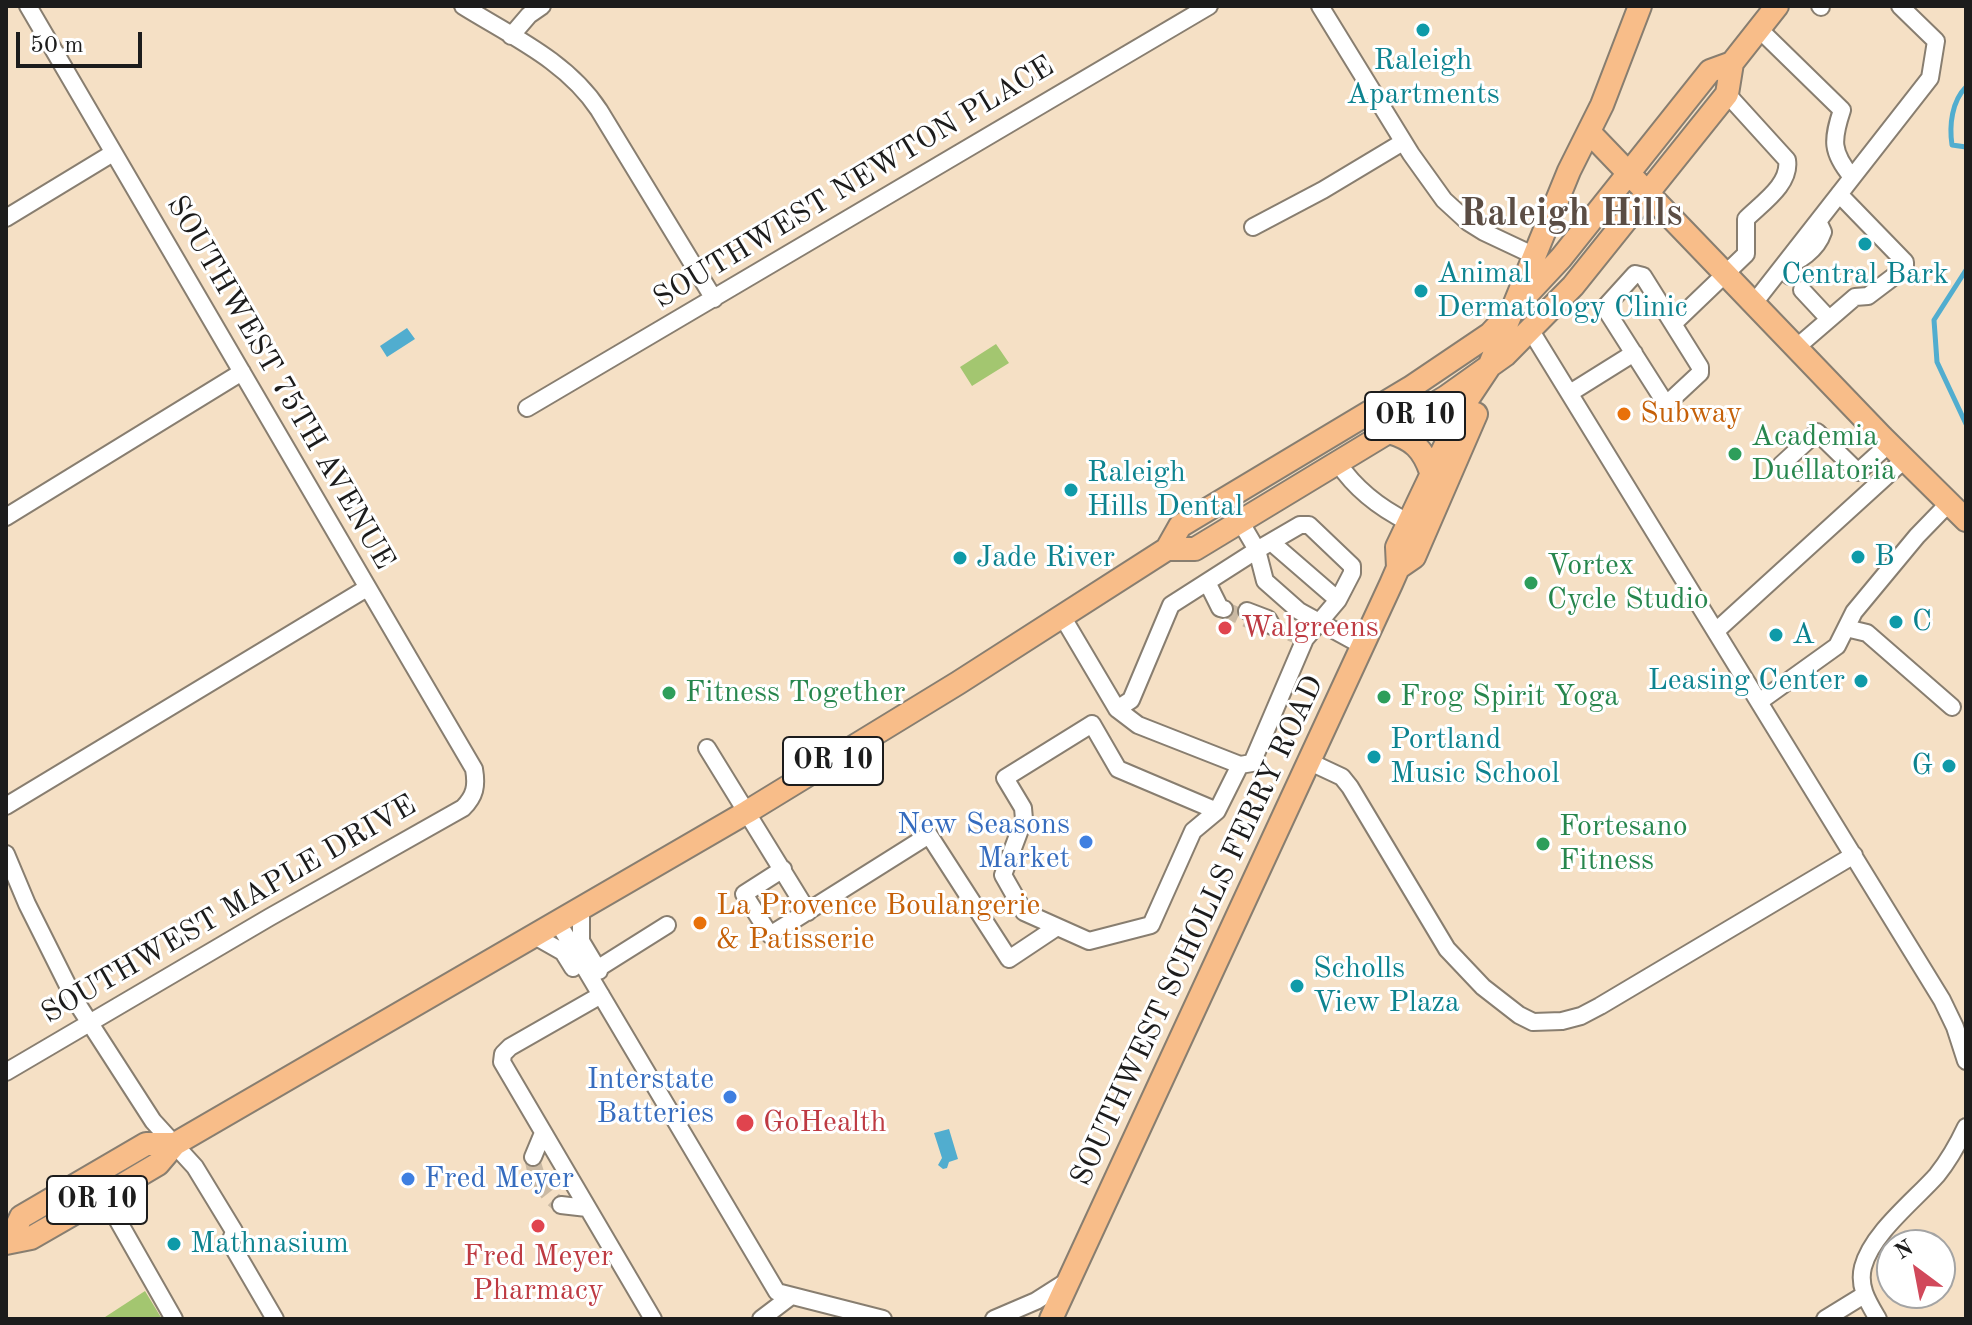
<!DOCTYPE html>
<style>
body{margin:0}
#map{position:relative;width:1972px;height:1325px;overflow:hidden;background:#f5e0c5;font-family:"Old Standard TT",serif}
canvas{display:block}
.frame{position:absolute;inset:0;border:8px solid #1c1c1c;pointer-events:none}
.north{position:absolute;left:1876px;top:1229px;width:80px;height:80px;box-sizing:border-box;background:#fff;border:2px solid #a4a4a4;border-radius:50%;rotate:328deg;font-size:22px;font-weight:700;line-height:32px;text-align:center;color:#1c1c1c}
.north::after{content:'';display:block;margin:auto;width:28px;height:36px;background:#d1495b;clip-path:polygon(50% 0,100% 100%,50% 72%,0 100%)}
.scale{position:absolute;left:16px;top:32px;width:126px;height:36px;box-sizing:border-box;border:4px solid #1c1c1c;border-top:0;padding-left:10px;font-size:24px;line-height:28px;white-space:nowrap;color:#1c1c1c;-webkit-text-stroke:6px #fff;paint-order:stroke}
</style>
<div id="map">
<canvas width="1972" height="1325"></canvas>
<div class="frame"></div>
<div class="north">N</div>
<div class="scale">50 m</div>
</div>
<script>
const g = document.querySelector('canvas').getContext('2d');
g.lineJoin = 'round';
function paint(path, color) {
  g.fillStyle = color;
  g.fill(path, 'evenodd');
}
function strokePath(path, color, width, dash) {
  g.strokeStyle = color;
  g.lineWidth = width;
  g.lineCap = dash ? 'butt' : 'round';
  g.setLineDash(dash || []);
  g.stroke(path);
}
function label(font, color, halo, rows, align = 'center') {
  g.font = font + ' "Old Standard TT",serif';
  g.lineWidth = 6;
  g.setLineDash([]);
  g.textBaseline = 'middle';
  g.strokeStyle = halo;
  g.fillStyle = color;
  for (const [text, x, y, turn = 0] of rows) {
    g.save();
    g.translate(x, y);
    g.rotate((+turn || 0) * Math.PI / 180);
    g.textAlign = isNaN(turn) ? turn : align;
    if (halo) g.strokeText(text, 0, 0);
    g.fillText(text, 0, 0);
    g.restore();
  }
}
const green = new Path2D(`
 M996,344L1009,363L972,386L960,367Z
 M145,1291L162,1319H102Z`);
const water = new Path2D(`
 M407,328L415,339L387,357L380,346Z
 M949,1129L958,1159L949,1162L947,1168L943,1169L938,1165L942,1158L934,1133Z`);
const stream = new Path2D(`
 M1966,87C1952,101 1949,125 1952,145L1966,147
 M1966,270L1934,320L1937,362L1966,424`);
const minorTunnel = new Path2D(`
 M1224,609L1265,628L1272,626L1305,639
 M533,1157C532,1172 548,1199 561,1205`);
const minor = new Path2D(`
 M463,6C511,36 567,61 599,110L714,299
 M1320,6L1411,154L1444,200L1468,222L1484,232L1535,256
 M1820,6L1821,7
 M1759,29L1842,110C1832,140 1831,152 1852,177
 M511,36L529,15L542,6
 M6,218L113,153
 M1253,227L1323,190L1403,142
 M1635,274L1643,276L1700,367V373L1671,400L1664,401L1608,313L1606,306Z
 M1790,276L1782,267C1799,262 1817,250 1823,232L1818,221
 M1802,290L1829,319
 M1754,303L1930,78L1936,41L1900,6
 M1673,324L1746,254V219C1762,203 1791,184 1787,160L1727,94
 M1531,331L1942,1000L1955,1027L1966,1061
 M1797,347L1855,297L1868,296L1905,268V262L1839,194
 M1570,393L1634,353
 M527,408L1209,6
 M1338,463C1356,490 1380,508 1408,522
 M1781,465L1817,432L1858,472L1889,444
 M6,517L242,372
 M1240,521L1257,550L1265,581L1299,611L1363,646
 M1271,542L1338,600
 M1207,582L1220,608L1224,609
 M1247,611L1268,619L1272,626
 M1062,616L1117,709L1138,725L1240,765L1252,763L1305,639L1338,600L1352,573V566L1309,525H1300L1257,550L1171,605L1131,700L1117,709
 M1846,628L1867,633L1952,707
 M1716,631L1905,459
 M1759,702L1837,646L1854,612L1917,536L1949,503
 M707,748L808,912
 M1310,762L1342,777L1350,787L1447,949L1483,987L1519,1015L1533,1022L1562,1021L1581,1016L1600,1006L1854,855
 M6,806L367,588
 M1217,811L1118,769L1092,724L1005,778L1023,808L1024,819L1003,875L1024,912L1089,941L1151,925L1193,831L1217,811L1240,765
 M6,854L27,904L75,1000L153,1121L195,1167L234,1231L231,1240L233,1247L275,1319
 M783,869L744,894L770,935L929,835L1009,959L1057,927
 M581,908V941L599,971
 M557,921L777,1292L883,1319
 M533,935L563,952L573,968
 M597,969L667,925
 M601,995L510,1047L503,1054L502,1062L653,1319
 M6,1072L270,917L463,808C475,796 477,786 474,769L413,665L28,6
 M533,1157L543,1133
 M104,1196L174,1319
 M561,1205L587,1208
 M761,1319L790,1297
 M994,1319L1036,1301L1069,1280
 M1825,1319L1864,1295
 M1878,1319C1868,1302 1858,1287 1863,1267C1872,1233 1915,1200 1937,1175C1949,1160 1958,1144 1966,1127`);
const major = new Path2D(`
 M1589,132L1882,437L1966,520
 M1389,432C1413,439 1423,449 1431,472
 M1167,549H1195L1446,397L1505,355L1573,286L1727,94L1732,63L1777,6
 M1398,568L1414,557L1476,414
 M10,1241L21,1217L146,1144H175
 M6,1243L31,1238L104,1196L158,1164L175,1144L747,812L958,683L1167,549L1180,526L1410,388L1490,334L1561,258L1710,71L1732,63
 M1051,1319L1391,584L1398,568L1397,547L1467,400L1489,367L1569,171L1602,105L1640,6`);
const markers = [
 [1423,30,8,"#0f9aa8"],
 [1865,244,8,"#0f9aa8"],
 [1421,291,8,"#0f9aa8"],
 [1624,414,8,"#e8710a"],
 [1735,454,8,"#2e9e5b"],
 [1071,490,8,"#0f9aa8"],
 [1858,557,8,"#0f9aa8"],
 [960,558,8,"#0f9aa8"],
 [1531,583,8,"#2e9e5b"],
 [1896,622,8,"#0f9aa8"],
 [1225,628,8,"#e0444e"],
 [1776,635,8,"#0f9aa8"],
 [1861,681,8,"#0f9aa8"],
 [669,693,8,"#2e9e5b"],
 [1384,697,8,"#2e9e5b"],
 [1374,757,8,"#0f9aa8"],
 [1949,766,8,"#0f9aa8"],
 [1086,842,8,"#3f7fe0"],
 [1543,844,8,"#2e9e5b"],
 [700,923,8,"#e8710a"],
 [1297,986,8,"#0f9aa8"],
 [730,1097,8,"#3f7fe0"],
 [745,1123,10,"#e0444e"],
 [408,1179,8,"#3f7fe0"],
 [538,1226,8,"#e0444e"],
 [174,1244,8,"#0f9aa8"]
];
const shields = [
 [1415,416,100],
 [833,761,100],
 [97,1200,100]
];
const shieldNames = [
 ["OR 10",1415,416],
 ["OR 10",833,761],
 ["OR 10",97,1200]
];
const cultureNames = [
 ["Raleigh",1423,61,"center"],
 ["Apartments",1423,95,"center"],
 ["Animal",1437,274],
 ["Dermatology Clinic",1437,308],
 ["Central Bark",1865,275,"center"],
 ["Raleigh",1087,473],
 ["Hills Dental",1087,507],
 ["B",1874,557],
 ["Jade River",976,558],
 ["C",1912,622],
 ["A",1792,635],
 ["Leasing Center",1845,681,"right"],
 ["Portland",1390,740],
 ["Music School",1390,774],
 ["G",1933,766,"right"],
 ["Scholls",1313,969],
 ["View Plaza",1313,1003],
 ["Mathnasium",190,1244]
];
const streetNames = [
 ["SOUTHWEST NEWTON PLACE",854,183,-31],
 ["SOUTHWEST 75TH AVENUE",280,383,60],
 ["SOUTHWEST MAPLE DRIVE",229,910,-30],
 ["SOUTHWEST SCHOLLS FERRY ROAD",1198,931,-65]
];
const foodNames = [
 ["Subway",1640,414],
 ["La Provence Boulangerie",716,906],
 ["& Patisserie",716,940]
];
const leisureNames = [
 ["Academia",1751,437],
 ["Duellatoria",1751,471],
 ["Vortex",1547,566],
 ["Cycle Studio",1547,600],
 ["Fitness Together",685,693],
 ["Frog Spirit Yoga",1400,697],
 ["Fortesano",1559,827],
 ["Fitness",1559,861]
];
const healthNames = [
 ["Walgreens",1241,628],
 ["GoHealth",763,1123],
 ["Fred Meyer",538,1257,"center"],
 ["Pharmacy",538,1291,"center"]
];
const shopNames = [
 ["New Seasons",1070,825],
 ["Market",1070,859],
 ["Interstate",714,1080],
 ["Batteries",714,1114],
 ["Fred Meyer",424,1179,"left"]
];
const districtNames = [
 ["Raleigh Hills",1571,215]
];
paint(green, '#a3c670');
paint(water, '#51adcf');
strokePath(stream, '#51adcf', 5);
strokePath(minorTunnel, '#cab9a3', 16, [16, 8]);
strokePath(minor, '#887e70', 20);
strokePath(major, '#887e70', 26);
strokePath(minor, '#fff', 16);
strokePath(major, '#f8bd89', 22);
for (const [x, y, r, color] of markers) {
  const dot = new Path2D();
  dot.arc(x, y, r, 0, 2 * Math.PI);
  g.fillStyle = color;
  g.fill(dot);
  strokePath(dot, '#fff', 3);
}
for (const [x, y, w] of shields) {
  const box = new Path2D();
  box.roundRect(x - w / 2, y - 24, w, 48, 6);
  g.fillStyle = '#fff';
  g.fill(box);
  strokePath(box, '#1c1c1c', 2);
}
label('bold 28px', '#1c1c1c', null, shieldNames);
label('30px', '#0d838f', '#fff', cultureNames, 'left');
label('30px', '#1c1c1c', '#fff', streetNames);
label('30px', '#c56008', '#fff', foodNames, 'left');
label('30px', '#27864d', '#fff', leisureNames, 'left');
label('30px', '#be3a42', '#fff', healthNames, 'left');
label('30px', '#366cbe', '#fff', shopNames, 'right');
label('bold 38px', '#5b4d44', '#fff', districtNames);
</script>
